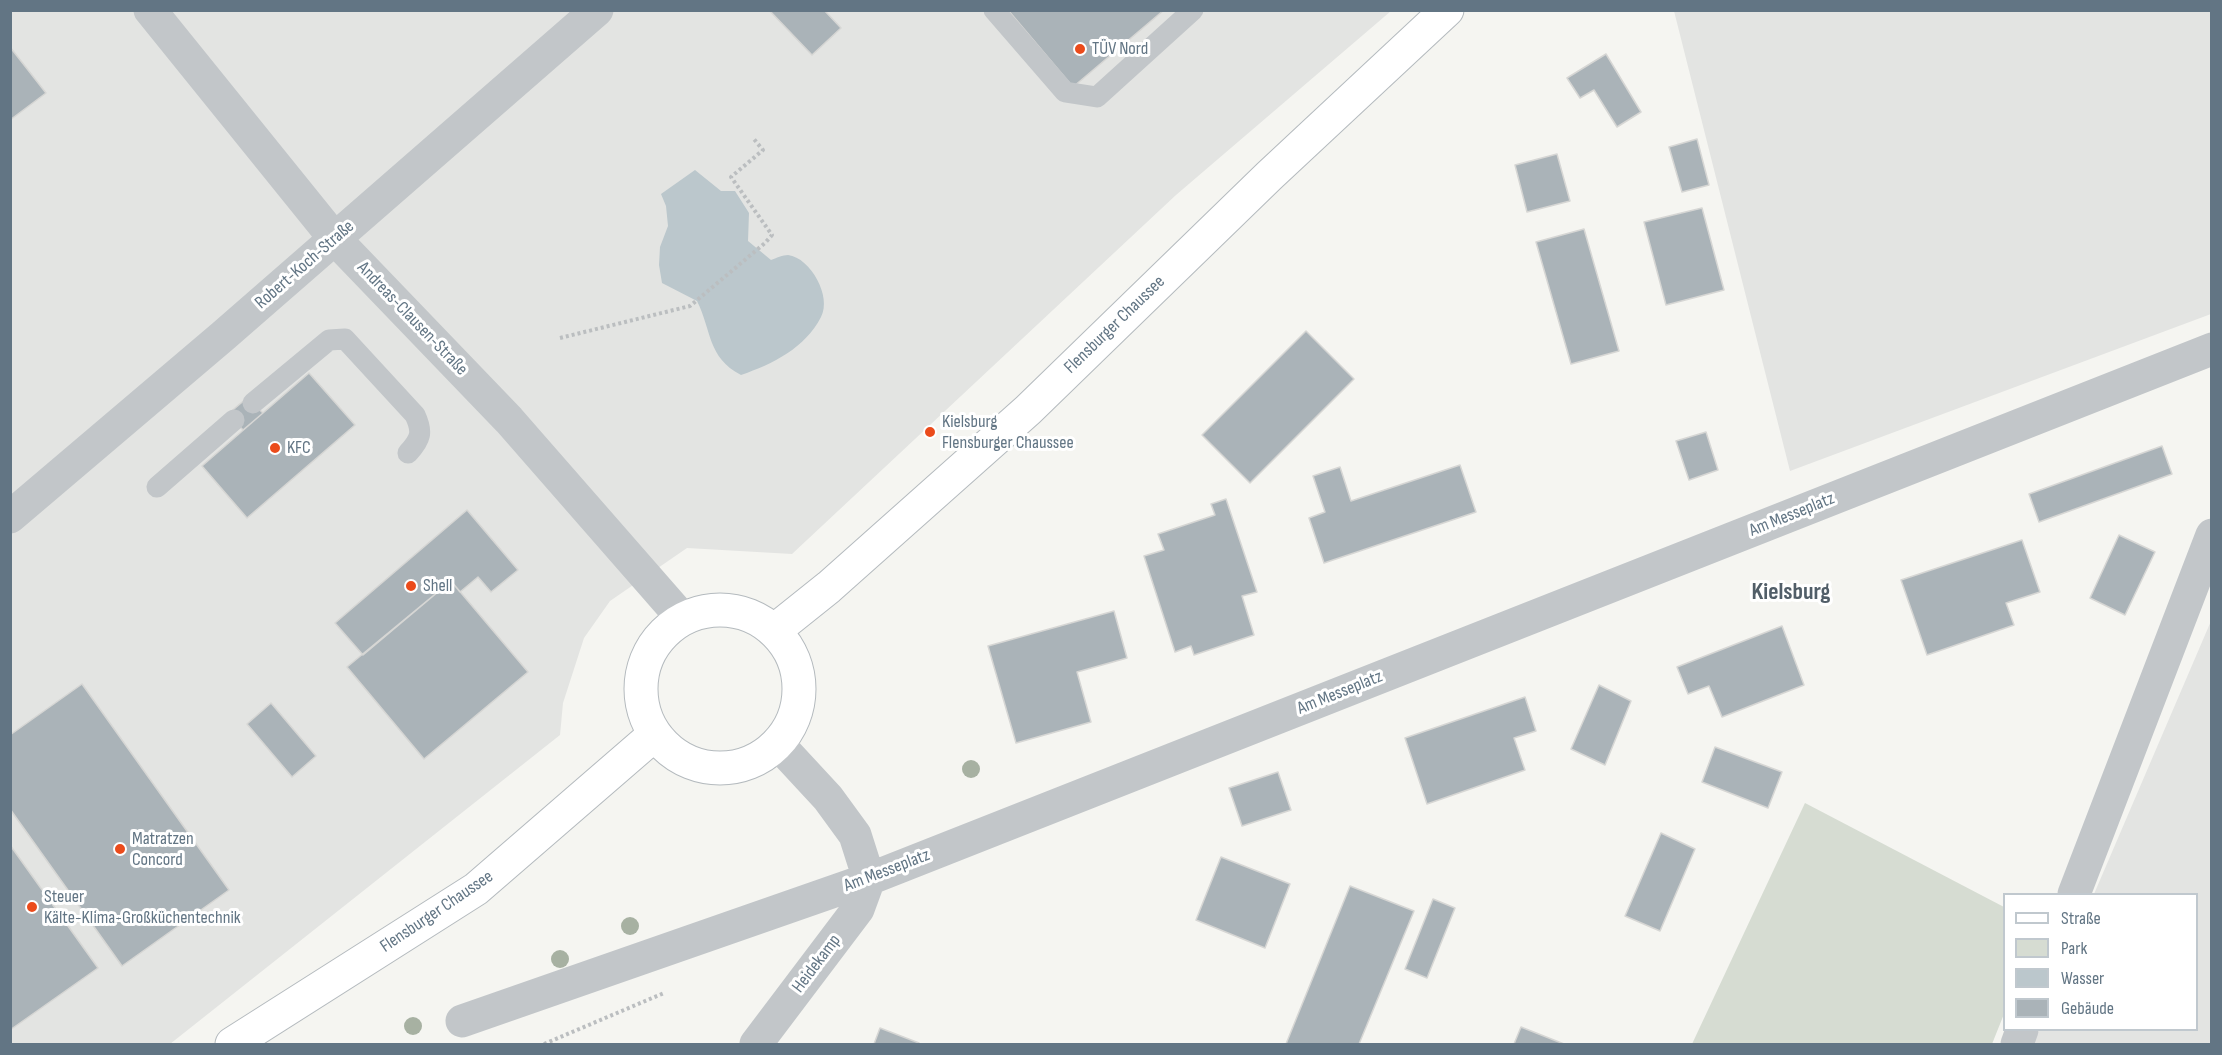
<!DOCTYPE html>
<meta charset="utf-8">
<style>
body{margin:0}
#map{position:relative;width:2222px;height:1055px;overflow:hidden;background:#f5f5f1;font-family:"Sofia Sans Condensed",sans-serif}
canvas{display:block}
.frame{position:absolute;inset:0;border:12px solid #627584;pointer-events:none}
.legend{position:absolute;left:2003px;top:893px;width:195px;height:138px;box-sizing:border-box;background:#fff;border:2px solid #c0c8ce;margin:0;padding:8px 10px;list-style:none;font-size:18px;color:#627584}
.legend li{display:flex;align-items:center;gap:12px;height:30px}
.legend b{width:30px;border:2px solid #c0c8ce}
</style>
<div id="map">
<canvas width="2222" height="1055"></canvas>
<div class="frame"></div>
<ul class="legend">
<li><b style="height:8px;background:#fff"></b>Straße</li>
<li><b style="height:16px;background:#d6dcd2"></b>Park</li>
<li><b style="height:16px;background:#bbc7cc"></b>Wasser</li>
<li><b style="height:16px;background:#aab3b8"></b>Gebäude</li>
</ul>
</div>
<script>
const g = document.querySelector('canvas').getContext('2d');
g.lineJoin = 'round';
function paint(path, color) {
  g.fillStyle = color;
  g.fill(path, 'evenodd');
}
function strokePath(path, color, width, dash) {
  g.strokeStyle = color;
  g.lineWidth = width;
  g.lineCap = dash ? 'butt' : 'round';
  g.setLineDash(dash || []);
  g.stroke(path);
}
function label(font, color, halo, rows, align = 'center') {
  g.font = font + ' "Sofia Sans Condensed",sans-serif';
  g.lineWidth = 6;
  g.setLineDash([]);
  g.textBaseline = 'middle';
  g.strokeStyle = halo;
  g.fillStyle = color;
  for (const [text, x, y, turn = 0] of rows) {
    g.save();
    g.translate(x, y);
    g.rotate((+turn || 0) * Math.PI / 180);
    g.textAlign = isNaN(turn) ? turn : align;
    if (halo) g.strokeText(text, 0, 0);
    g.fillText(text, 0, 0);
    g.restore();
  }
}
const built = new Path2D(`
 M10,11H1391L1176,195L792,554L687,548L610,601L584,638L563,703L560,735L170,1044H11Z
 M1674,11H2211V314L1790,471Z
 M2211,621V1044H2033L2039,1030H2196V894H2094Z`);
const green = new Path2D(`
 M1805,803L2004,907V1014L1992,1044H1692Z`);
const water = new Path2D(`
 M695,170L721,191H735L749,213L748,241L771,260C776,258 783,255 788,255C811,258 832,297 821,317C805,348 773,364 741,375C707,357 712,331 697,301L662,283L659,265L660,247L668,226L666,206L661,194Z`);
const building = new Path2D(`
 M769,10H824L841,28L812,55Z
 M1008,10H1164L1073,87Z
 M10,47L46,93L10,120Z
 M1606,54L1641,112L1617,127L1594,90L1580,98L1567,78Z
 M1697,139L1709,185L1682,192L1669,147Z
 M1557,154L1570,201L1527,212L1515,165Z
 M1702,208L1724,290L1666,305L1644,222Z
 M1584,229L1619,351L1571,364L1536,242Z
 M1306,331L1354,379L1250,483L1202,435Z
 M309,373L355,425L247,518L202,466Z
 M247,398L263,413L243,430L228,414Z
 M1706,432L1718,470L1689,480L1676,441Z
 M2162,446L2172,474L2039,522L2029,494Z
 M1460,465L1476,512L1324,563L1309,518L1325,512L1313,476L1340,467L1351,501Z
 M1226,499L1257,592L1242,596L1254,635L1194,655L1191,646L1175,652L1144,556L1164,550L1158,534L1215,515L1211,504Z
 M467,510L518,570L491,592L478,577L460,592L451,581L363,655L335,623Z
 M2119,535L2155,552L2125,615L2090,598Z
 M2022,540L2040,592L2006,603L2014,625L1927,655L1901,580Z
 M451,581L528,672L424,759L347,667Z
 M1114,611L1127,658L1077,672L1091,722L1016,743L988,646Z
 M1782,626L1804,685L1722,717L1709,686L1688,694L1677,667Z
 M82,684L229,890L122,966L10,809V735Z
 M1599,685L1631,701L1605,765L1571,749Z
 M1525,697L1536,731L1514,738L1525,770L1427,804L1405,738Z
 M271,703L316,756L292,777L247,724Z
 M1715,747L1782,772L1768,808L1702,782Z
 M1278,772L1291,810L1242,826L1229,788Z
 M1661,833L1695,849L1660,931L1625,916Z
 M10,845L98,968L10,1030Z
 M1221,857L1290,884L1265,948L1196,920Z
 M1350,886L1414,911L1359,1044H1286Z
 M1433,899L1455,908L1427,978L1405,969Z
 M1521,1027L1564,1044H1514Z
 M880,1028L919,1043L918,1044H874Z`);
const path = new Path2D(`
 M560,338L690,306L765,243L772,235L731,177L763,150L753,138
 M544,1044L664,993`);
const service = new Path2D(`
 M994,10L1065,92L1097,97L1193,10
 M253,403L329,340L345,339L415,415C423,432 421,439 408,453
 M157,487L234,420`);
const minor = new Path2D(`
 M150,10L335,239L509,420L683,619
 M10,517L223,336L597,10
 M778,744L828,798L855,835L869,879
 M2074,894L2212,535
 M462,1021L869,879L2212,349
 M756,1044L858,909L869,879
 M2017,1044L2022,1030`);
const secondary = new Path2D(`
 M641 689a79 79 0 1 1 158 0a79 79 0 1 1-158 0Z
 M774,631L829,587L1028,410L1269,176L1447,10
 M232,1044L476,889L654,735`);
const trees = [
 [971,769],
 [630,926],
 [560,959],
 [413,1026]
];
const markers = [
 [1080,49,6,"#eb4b1b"],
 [930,432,6,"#eb4b1b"],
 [275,448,6,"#eb4b1b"],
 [411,586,6,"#eb4b1b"],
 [120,849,6,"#eb4b1b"],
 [32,907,6,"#eb4b1b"]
];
const poiNames = [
 ["TÜV Nord",1092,49],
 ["Kielsburg",942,422],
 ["Flensburger Chaussee",942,443],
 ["KFC",287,448],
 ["Shell",423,586],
 ["Matratzen",132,839],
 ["Concord",132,860],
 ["Steuer",44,897],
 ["Kälte-Klima-Großküchentechnik",44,918]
];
const streetNames = [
 ["Robert-Koch-Straße",305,265,-41],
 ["Andreas-Clausen-Straße",412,319,46],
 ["Flensburger Chaussee",1115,325,-44],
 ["Am Messeplatz",1792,515,-22],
 ["Am Messeplatz",1340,693,-22],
 ["Am Messeplatz",887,871,-21],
 ["Flensburger Chaussee",437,912,-34],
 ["Heidekamp",817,964,-53]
];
const districtNames = [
 ["Kielsburg",1791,593]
];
paint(built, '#e3e4e2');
paint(green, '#d6dcd2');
paint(water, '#bbc7cc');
paint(building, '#aab3b8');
strokePath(building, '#d6d6d4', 1.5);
strokePath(secondary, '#b4babe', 35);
strokePath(path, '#bbbec0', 4, [3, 3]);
strokePath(service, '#c2c6c9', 21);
strokePath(minor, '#c2c6c9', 33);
strokePath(secondary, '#fff', 33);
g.fillStyle = '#a7b1a2';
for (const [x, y] of trees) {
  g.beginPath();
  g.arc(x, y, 9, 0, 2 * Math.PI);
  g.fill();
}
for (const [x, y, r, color] of markers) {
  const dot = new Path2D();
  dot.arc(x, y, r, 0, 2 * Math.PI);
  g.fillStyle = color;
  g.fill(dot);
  strokePath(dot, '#fff', 2);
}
label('18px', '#627584', '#fff', poiNames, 'left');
label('18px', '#627584', '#fff', streetNames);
label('bold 24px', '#515e68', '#fff', districtNames);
</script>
